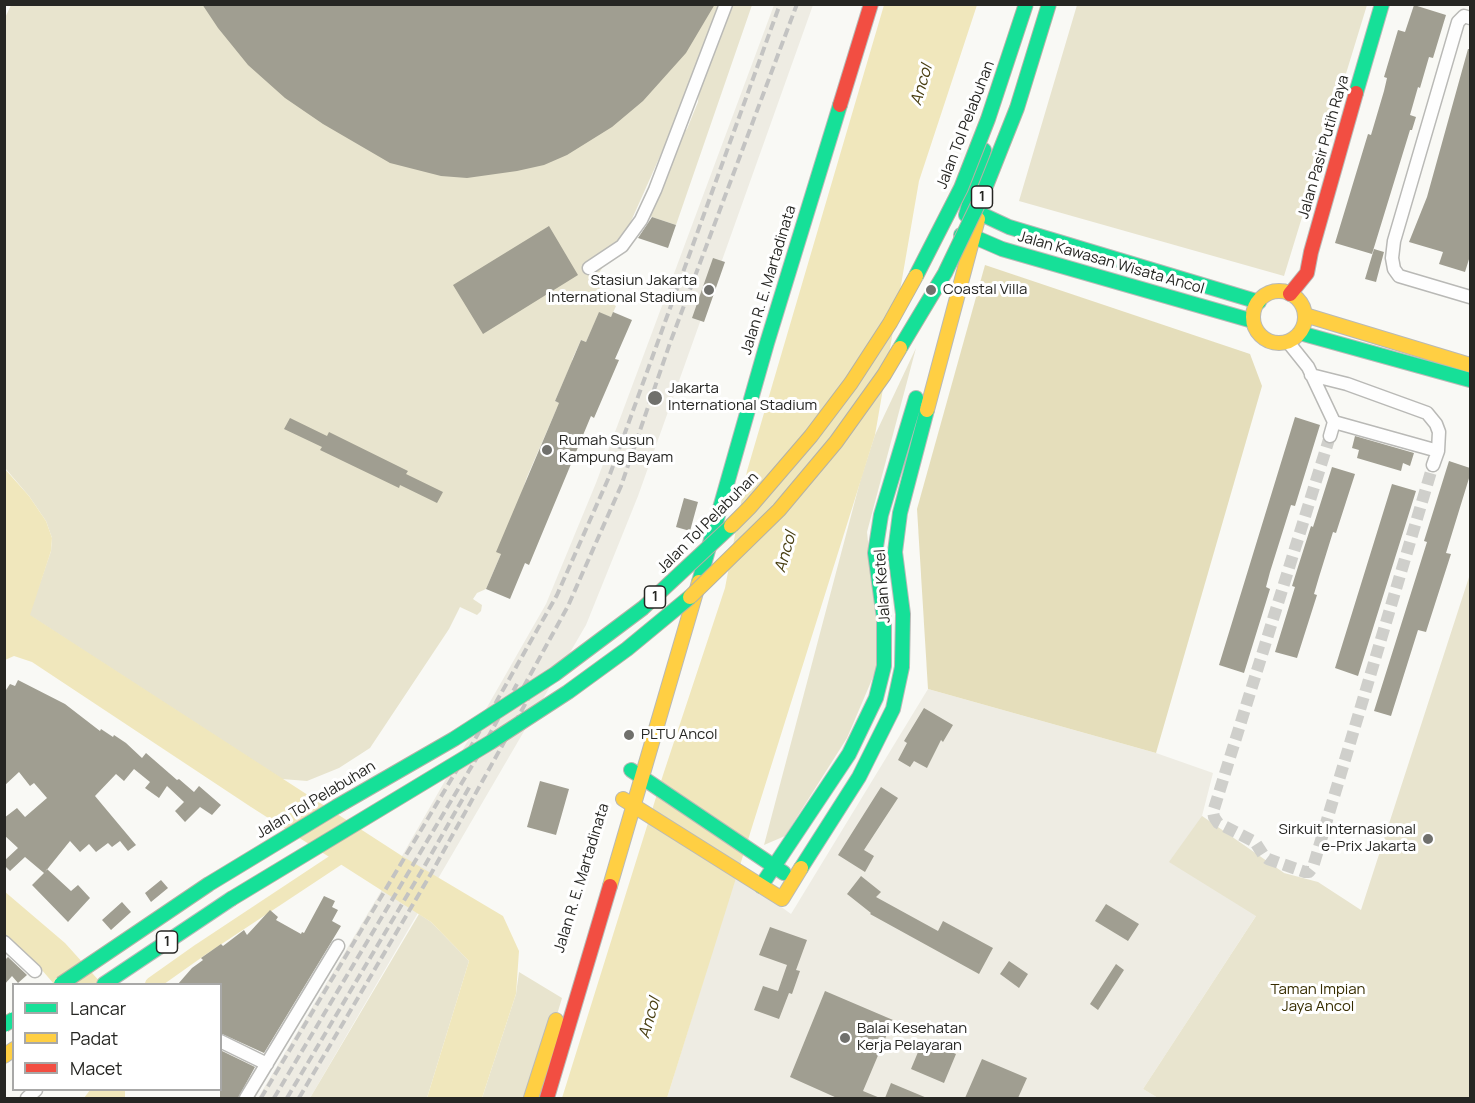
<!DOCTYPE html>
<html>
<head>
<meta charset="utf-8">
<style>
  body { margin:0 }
  #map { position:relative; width:1475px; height:1103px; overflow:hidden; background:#f9f9f5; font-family:Manrope,sans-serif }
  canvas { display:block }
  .frame { position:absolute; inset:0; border:6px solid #262623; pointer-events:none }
  .legend { position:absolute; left:12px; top:983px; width:210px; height:108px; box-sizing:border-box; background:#fff; border:2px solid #a8a8a7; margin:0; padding:8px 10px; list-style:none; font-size:18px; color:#262623 }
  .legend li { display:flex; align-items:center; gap:12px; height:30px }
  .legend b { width:30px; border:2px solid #a8a8a7 }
</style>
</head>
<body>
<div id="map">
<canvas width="1475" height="1103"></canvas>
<div class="frame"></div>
<ul class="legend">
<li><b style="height:8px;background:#16e098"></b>Lancar</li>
<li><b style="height:8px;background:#ffcf43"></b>Padat</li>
<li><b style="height:8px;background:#f24e42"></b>Macet</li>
</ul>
</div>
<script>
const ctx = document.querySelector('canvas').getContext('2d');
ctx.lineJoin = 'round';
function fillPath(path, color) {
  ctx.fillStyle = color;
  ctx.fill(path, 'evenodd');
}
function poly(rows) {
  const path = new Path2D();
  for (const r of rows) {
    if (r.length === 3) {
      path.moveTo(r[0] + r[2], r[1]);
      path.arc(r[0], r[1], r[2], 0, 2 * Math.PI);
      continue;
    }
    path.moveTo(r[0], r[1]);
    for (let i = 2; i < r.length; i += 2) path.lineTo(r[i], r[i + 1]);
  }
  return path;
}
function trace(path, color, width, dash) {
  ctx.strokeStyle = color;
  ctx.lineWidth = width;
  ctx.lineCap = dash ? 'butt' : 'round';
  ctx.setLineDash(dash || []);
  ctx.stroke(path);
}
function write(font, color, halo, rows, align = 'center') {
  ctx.font = font + ' Manrope,sans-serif';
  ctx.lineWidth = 6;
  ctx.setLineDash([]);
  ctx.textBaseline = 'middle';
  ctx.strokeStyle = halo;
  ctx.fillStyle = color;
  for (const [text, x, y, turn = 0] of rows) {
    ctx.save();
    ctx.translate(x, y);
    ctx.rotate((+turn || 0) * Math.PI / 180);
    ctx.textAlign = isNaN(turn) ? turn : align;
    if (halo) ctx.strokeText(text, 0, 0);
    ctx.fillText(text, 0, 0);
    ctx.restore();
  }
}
const built = poly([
  [774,5,813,5,638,496,586,625,310,1098,258,1098,402,856,546,604,596,483],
  [928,689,1156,753,1213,773,1202,816,1284,873,1143,1089,1158,1098,667,1098,736,874,791,914]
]);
const green = poly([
  [11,5,719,5,673,127,628,228,599,273,599,287,604,299,616,306,611,317,599,313,586,342,581,340,572,360,585,366,569,369,555,401,570,408,557,408,527,477,501,554,486,589,477,593,473,599,482,605,481,611,477,615,460,607,449,629,370,748,339,768,307,781,282,779,29,615,51,551,52,538,46,521,29,496,5,468,4,20],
  [730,5,752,5,676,225,646,215,682,132,687,129,698,102,699,87],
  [1077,5,1367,5,1284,276,1019,201],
  [916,348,867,532,876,619,876,670,847,738,785,836,764,845,861,478,875,435],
  [1470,574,1470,1098,1158,1098,1143,1089,1256,916,1169,862,1202,816,1284,873,1318,882,1361,910],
  [419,914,431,922,469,961,427,1098,310,1098],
  [519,972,562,998,532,1098,482,1098,516,994]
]);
const forest = poly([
  [985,265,1250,354,1262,386,1156,753,928,689,917,509]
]);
const water = poly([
  [884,5,977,5,919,181,875,435,667,1098,562,1098,663,775,725,588,747,471],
  [4,468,29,496,46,521,52,538,51,551,30,615,402,856,503,916,519,951,516,994,482,1098,427,1098,469,961,431,922,251,807,32,662,14,656,5,660],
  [4,891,65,943,102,984,54,984,41,969,5,937],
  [90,1090,125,1090,125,1098,84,1098]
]);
const canal = poly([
  [152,984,200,950,345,854]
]);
const building = poly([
  [202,4,715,4,686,53,643,101,612,127,567,155,544,165,517,171,467,178,441,176,390,163,323,124,285,98,248,65,218,28],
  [1414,5,1446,15,1433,58,1429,57,1420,88,1418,87,1410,115,1416,117,1412,130,1410,130,1372,254,1335,243,1368,134,1371,135,1384,91,1387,78,1384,77,1398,30,1405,32],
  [1468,49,1470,49,1470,256,1465,272,1439,264,1443,252,1409,242,1427,197],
  [652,217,676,225,668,248,638,238],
  [549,226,578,275,483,334,453,285],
  [1374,249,1384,252,1376,282,1365,279],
  [713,258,725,262,704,322,692,318],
  [599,312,611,317,613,312,632,320,615,359,619,360,594,418,591,416,529,565,525,563,510,599,486,589,501,554,496,552,559,403,555,401,581,340,586,342],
  [1295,417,1320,425,1295,506,1291,505,1270,572,1266,587,1270,589,1244,673,1219,665],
  [290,418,327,436,329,432,408,471,406,474,443,492,437,503,400,485,399,488,320,450,322,447,284,429],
  [1355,436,1414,453,1410,466,1403,463,1401,471,1357,458,1359,450,1352,448],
  [1449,461,1470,468,1470,475,1446,553,1451,554,1426,632,1418,630,1391,716,1374,711,1427,542,1424,541],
  [1332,467,1355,474,1336,533,1333,532,1319,577,1314,594,1317,595,1297,658,1275,652,1295,587,1292,586,1297,570,1311,526,1313,527],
  [1392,484,1416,491,1358,676,1335,668],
  [684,498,698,502,690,531,676,527],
  [18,680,65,704,100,731,101,729,113,737,114,735,126,743,142,758,146,753,177,780,179,779,194,792,199,786,221,805,212,815,200,807,185,822,175,811,184,802,167,786,159,798,145,788,150,782,134,769,124,781,116,774,95,796,136,845,128,851,120,841,112,847,108,843,96,852,89,844,80,852,70,841,45,872,47,869,71,891,78,885,90,898,68,922,32,885,44,873,25,857,10,871,4,865,4,861,18,848,4,835,4,818,17,808,25,817,47,798,34,783,30,786,19,772,4,786,4,693,10,684,15,686],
  [924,708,953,725,943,742,941,740,927,768,914,761,910,767,898,760,907,743,904,741],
  [540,781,569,789,556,835,527,827],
  [881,787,898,798,864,850,874,856,865,872,838,855],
  [861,876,881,892,876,897,938,931,943,921,993,948,979,974,870,914,871,913,847,894],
  [161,880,168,888,151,902,145,893],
  [324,896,335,901,332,907,338,910,332,921,341,926,264,1053,220,1033,220,984,178,984,192,968,203,960,201,958,221,944,223,946,244,930,247,935,270,910,278,917,276,920,301,934,302,932,304,933],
  [122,902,131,912,111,930,102,920],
  [1106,904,1139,924,1128,941,1095,921],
  [770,927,807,940,796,970,800,971,792,994,789,993,779,1019,754,1010,763,986,778,991,787,965,759,955],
  [8,957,27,975,18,983,12,976,4,985,4,961],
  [1009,961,1028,974,1019,988,1000,974],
  [1116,964,1124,970,1098,1010,1090,1004],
  [825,991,893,1020,863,1091,880,1098,837,1098,790,1077],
  [923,1040,956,1054,944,1083,911,1069],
  [220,1050,255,1067,238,1098,220,1098],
  [982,1059,1027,1078,1018,1098,965,1098],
  [891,1083,927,1098,885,1098]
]);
const streetTunnel = poly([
  [1330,436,1213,812,1214,817,1218,823,1255,842,1264,856,1268,859,1305,872,1309,872,1313,867,1433,465]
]);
const street = poly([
  [1470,18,1464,16,1458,22,1394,241,1392,258,1394,269,1399,276,1470,297],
  [589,268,622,246,641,220,655,190,726,4],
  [1288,342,1308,367,1334,422,1330,436],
  [1311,375,1347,384,1427,413,1436,424,1439,432,1438,451,1433,465],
  [1334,422,1438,451],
  [4,942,35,971],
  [220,1041,267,1064],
  [27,1098,36,1090],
  [246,1098,338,946]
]);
const fast = poly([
  [1356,93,1382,4],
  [968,212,979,213,1009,227,1259,302],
  [966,215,984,150],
  [961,235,972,236,1002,249,1253,321],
  [1300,333,1470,380],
  [699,582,767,343,840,105],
  [631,770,784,873],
  [801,868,859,777,893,709,902,667,903,614,895,552,900,513,927,410],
  [761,886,849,754,876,698,884,666,884,619,875,553,881,515,916,398],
  [104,984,231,899]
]);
const slow = poly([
  [1279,317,26],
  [1305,315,1470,365],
  [927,410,978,219],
  [623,799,782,899,801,868],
  [610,886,699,582],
  [4,1056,14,1049],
  [531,1098,556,1020]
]);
const jam = poly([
  [840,105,871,4],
  [1290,294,1307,273,1311,252,1356,93],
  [547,1098,610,886]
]);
const rail = poly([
  [517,699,568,606,621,486,670,343,797,4],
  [261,1098,470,748,557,595,609,477,780,4],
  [274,1098,479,754,517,684],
  [287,1098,424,867,470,786],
  [299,1098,432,872,533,690]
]);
const fastBridge = poly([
  [916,276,961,188,988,119,1026,4],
  [900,348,945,273,982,196,1017,108,1049,4],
  [231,899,491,742,568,692,627,649,690,597],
  [61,984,209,884,336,807,454,739,555,674,643,608,731,526],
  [4,1025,14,1019]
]);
const slowBridge = poly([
  [731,526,750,507,811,436,851,383,890,323,916,276],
  [690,597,779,510,836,442,884,375,900,348]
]);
const markers = [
  [709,290,6,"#70706c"],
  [931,290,6,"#70706c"],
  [655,398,8,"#70706c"],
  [547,450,6,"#70706c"],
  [629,735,6,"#70706c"],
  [1428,839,6,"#70706c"],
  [845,1038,6,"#70706c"]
];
const shields = [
  [982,197,21],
  [655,597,21],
  [167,942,21]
];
const shieldNames = [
  ["1",982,197],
  ["1",655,597],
  ["1",167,942]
];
const streetNames = [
  ["Jalan Tol Pelabuhan",966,125,-69],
  ["Jalan Pasir Putih Raya",1324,147,-74],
  ["Jalan Kawasan Wisata Ancol",1111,263,16],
  ["Jalan R. E. Martadinata",769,280,-73],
  ["Jalan Tol Pelabuhan",708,523,-45],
  ["Jalan Ketel",883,586,-94],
  ["Jalan Tol Pelabuhan",316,800,-31],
  ["Jalan R. E. Martadinata",582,878,-73]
];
const poiNames = [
  ["Stasiun Jakarta",697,281,"right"],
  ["International Stadium",697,298,"right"],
  ["Coastal Villa",943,290],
  ["Jakarta",668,389],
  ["International Stadium",668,406],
  ["Rumah Susun",559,441],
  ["Kampung Bayam",559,458],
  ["PLTU Ancol",641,735],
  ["Sirkuit Internasional",1416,830,"right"],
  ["e-Prix Jakarta",1416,847,"right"],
  ["Balai Kesehatan",857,1029],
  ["Kerja Pelayaran",857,1046]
];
const parkNames = [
  ["Taman Impian",1318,990],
  ["Jaya Ancol",1318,1007]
];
const waterNames = [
  ["Ancol",922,85,-74],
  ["Ancol",786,552,-74],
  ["Ancol",650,1018,-74]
];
fillPath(built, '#eeece3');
fillPath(green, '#e8e4ce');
fillPath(forest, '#e5debb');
fillPath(water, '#f0e7bc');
trace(canal, '#f0e7bc', 14);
fillPath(building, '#a09e91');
trace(streetTunnel, '#cfcfcb', 12, [12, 6]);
trace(street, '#b9b9b6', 15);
trace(fast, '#b9b9b6', 16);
trace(slow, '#b9b9b6', 16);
trace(jam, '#b9b9b6', 16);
trace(street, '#fefefe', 12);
trace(fast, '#16e098', 14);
trace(slow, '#ffcf43', 14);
trace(jam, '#f24e42', 14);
trace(rail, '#c3c3c2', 4, [9, 4.5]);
trace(fastBridge, '#b4b2a6', 16, []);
trace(slowBridge, '#b4b2a6', 16, []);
trace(fastBridge, '#16e098', 14);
trace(slowBridge, '#ffcf43', 14);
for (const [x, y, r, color] of markers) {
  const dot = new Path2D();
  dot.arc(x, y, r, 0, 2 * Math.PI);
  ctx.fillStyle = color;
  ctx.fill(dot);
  trace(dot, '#fff', 2);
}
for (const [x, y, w] of shields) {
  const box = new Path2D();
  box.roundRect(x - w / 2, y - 11, w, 22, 4.5);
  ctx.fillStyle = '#fff';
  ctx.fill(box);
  trace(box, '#262623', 1.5);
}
write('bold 14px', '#262623', null, shieldNames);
write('15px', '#262623', '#fff', streetNames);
write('15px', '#262623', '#fff', poiNames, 'left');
write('15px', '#372d00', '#fff', parkNames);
write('italic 16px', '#493f11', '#fff', waterNames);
</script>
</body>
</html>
